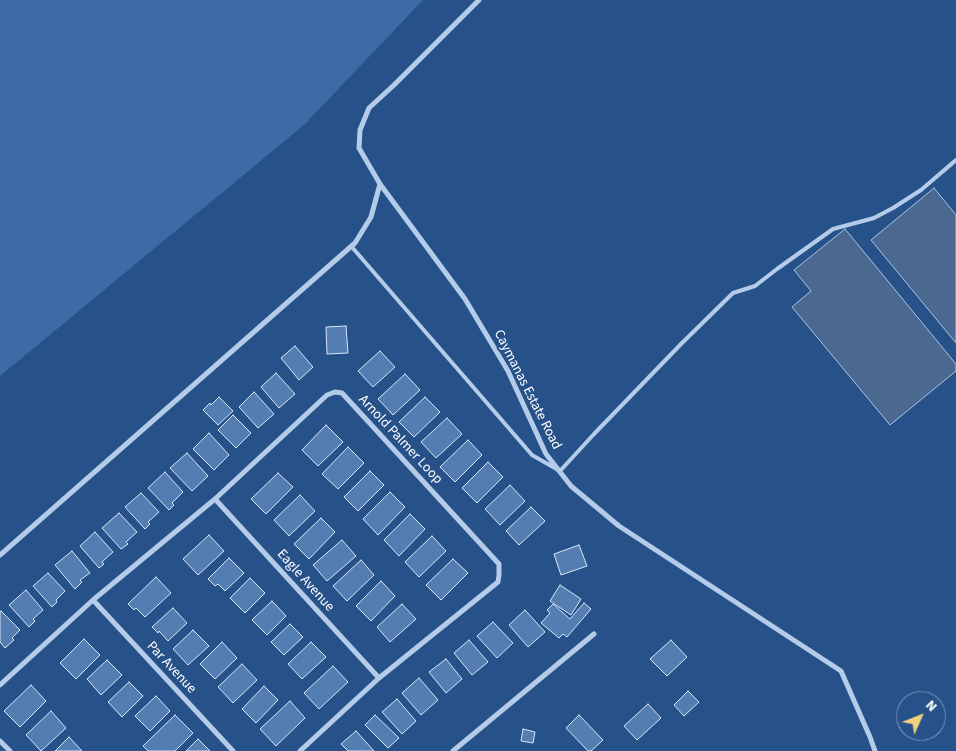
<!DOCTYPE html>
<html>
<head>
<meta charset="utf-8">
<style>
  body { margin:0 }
  #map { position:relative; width:956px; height:751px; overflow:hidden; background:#275189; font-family:"Source Sans 3",sans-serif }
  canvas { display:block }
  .north { position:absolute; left:896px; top:691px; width:50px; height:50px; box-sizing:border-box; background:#275189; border:1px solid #7d97b8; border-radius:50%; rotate:46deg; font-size:14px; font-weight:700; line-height:20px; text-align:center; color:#fff }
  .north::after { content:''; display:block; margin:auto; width:18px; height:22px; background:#f1d07a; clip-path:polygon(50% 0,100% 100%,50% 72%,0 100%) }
</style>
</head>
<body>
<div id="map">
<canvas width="956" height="751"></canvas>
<div class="north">N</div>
</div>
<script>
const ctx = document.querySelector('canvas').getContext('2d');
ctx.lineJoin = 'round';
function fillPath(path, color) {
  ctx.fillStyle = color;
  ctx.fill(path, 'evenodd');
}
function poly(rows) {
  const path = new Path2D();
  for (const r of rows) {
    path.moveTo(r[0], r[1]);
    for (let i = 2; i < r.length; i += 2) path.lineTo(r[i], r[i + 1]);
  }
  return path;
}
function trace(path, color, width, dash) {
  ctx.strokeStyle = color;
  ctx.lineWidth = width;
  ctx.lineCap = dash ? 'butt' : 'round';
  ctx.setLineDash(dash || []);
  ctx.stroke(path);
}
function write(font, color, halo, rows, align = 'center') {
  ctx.font = font + ' "Source Sans 3",sans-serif';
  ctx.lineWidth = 4;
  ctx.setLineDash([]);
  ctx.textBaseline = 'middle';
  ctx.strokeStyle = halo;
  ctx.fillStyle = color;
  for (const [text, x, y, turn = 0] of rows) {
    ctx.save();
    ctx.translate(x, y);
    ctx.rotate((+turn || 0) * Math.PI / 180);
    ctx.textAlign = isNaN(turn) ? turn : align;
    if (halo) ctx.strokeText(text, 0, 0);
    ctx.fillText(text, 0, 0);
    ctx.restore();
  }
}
const green = poly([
  [0,0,423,0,304,125,0,376]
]);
const water = poly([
  [934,188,956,215,956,343,871,240,934,188],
  [845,229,956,364,956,371,890,425,792,307,811,291,794,270,845,229]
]);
const building = poly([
  [346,326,348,353,327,354,326,327,346,326],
  [295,346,313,367,299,380,281,358,295,346],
  [380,351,395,367,373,387,358,371,380,351],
  [276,373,295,394,279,408,261,387,276,373],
  [405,374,420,390,393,415,378,399,405,374],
  [254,392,274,414,258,428,239,407,254,392],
  [219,397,233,411,218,425,203,410,210,403,211,405,219,397],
  [425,397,440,412,414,437,399,422,425,397],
  [233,415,251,433,236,448,218,430,233,415],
  [447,418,462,434,436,458,421,442,447,418],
  [326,425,343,442,318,466,302,450,326,425],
  [209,433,229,455,214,470,193,449,209,433],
  [468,440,482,455,455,482,440,467,468,440],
  [348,447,364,463,338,489,322,474,348,447],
  [187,453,208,476,192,491,170,468,187,453],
  [488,462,503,477,477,503,462,488,488,462],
  [370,471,384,485,358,511,344,497,370,471],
  [165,472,183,492,172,503,174,505,169,510,148,488,165,472],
  [278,473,293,487,266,514,251,499,278,473],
  [510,485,525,501,500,525,485,509,510,485],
  [390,492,405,507,378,535,363,519,390,492],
  [141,493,159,512,148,522,150,524,145,529,125,507,141,493],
  [300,495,315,511,289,536,274,520,300,495],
  [531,507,545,521,519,545,506,531,531,507],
  [119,513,137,532,126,542,128,544,121,549,102,528,119,513],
  [410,514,425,529,399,556,384,540,410,514],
  [321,518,335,532,309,559,294,544,321,518],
  [95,532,113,552,102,562,104,564,99,568,80,546,95,532],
  [209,535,224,551,198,575,183,559,209,535],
  [432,536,446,551,419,577,405,562,432,536],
  [342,540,356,556,327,581,313,565,342,540],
  [579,545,587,566,561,575,554,554,579,545],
  [72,551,90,573,80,580,82,582,75,589,55,565,72,551],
  [229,558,244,573,225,591,218,584,215,586,208,579,229,558],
  [453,559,468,573,441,600,426,585,453,559],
  [361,560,374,575,347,601,333,586,361,560],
  [48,573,65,591,56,600,57,602,52,607,33,586,48,573],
  [156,577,171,593,145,617,136,608,134,610,128,604,156,577],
  [250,578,265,593,245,613,230,598,250,578],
  [381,581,395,596,371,621,356,606,381,581],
  [560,585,581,599,571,615,550,601,560,585],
  [26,590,43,610,33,619,35,621,29,627,9,605,26,590],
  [272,601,286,616,267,635,252,620,272,601],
  [584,603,591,609,567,637,563,634,559,638,541,623,550,613,547,610,553,604,570,619,584,603],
  [402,604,416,619,390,642,377,627,402,604],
  [173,608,187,623,168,641,159,631,158,633,152,627,173,608],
  [525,610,545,632,528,647,509,625,525,610],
  [1,611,20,630,12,638,14,640,5,648,0,642,0,612,1,611],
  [493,622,513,643,497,658,477,636,493,622],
  [290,624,303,637,284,655,271,642,290,624],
  [193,630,209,646,188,665,173,649,193,630],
  [84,639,100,655,76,679,60,663,84,639],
  [469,640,488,662,472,675,454,653,469,640],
  [671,640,687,657,667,676,650,659,671,640],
  [222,642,237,658,215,679,200,664,222,642],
  [311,642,326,657,302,679,288,664,311,642],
  [446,659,462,679,446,693,429,672,446,659],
  [107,660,122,675,101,695,87,679,107,660],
  [242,664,257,680,233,703,218,687,242,664],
  [333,666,348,682,319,709,304,693,333,666],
  [419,678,438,700,421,715,402,693,419,678],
  [129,682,143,696,122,717,108,702,129,682],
  [31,685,46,701,20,727,4,711,31,685],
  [264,686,278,700,256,723,242,709,264,686],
  [688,691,699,702,684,716,674,705,688,691],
  [156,696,170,711,150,731,135,716,156,696],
  [397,699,416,721,402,734,382,712,397,699],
  [290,701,305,718,276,746,260,729,290,701],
  [648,704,661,718,637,740,624,726,648,704],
  [51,711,66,728,41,751,26,735,51,711],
  [175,715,193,733,175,751,148,751,143,746,175,715],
  [375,715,399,738,388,748,365,725,375,715],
  [579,715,603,740,591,751,588,751,566,728,579,715],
  [523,729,535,732,533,743,521,741,523,729],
  [356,731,374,751,348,751,341,744,356,731],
  [69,737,82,751,55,751,69,737],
  [198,739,210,751,186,751,198,739]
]);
const service = poly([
  [351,246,532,455,560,471,594,434,681,344,733,293,755,286,777,269,833,229,874,218,893,208,921,190,956,160]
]);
const minor = poly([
  [479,0,394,85,369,108,360,130,359,148,380,184,465,299,508,371,546,454,571,486,619,526,841,671,870,737,875,751],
  [215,499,379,678],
  [0,555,355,243,371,217,380,184],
  [93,600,233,751],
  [0,685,93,600,215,499,327,395,335,392,342,393,499,564,499,575,498,582,379,678,300,751],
  [0,741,10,751],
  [453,751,594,634]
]);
const streetNames = [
  ["Caymanas Estate Road",527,390,63],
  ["Arnold Palmer Loop",400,440,47],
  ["Eagle Avenue",305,581,48],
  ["Par Avenue",171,668,47]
];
fillPath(green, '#3c6ba6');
fillPath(water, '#4a6890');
trace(water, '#a9c6e9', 1);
fillPath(building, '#547db2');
trace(building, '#d8e6f7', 1);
trace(service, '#b4cce9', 4);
trace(minor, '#b4cce9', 5);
write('14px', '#fff', '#275189', streetNames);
</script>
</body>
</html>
